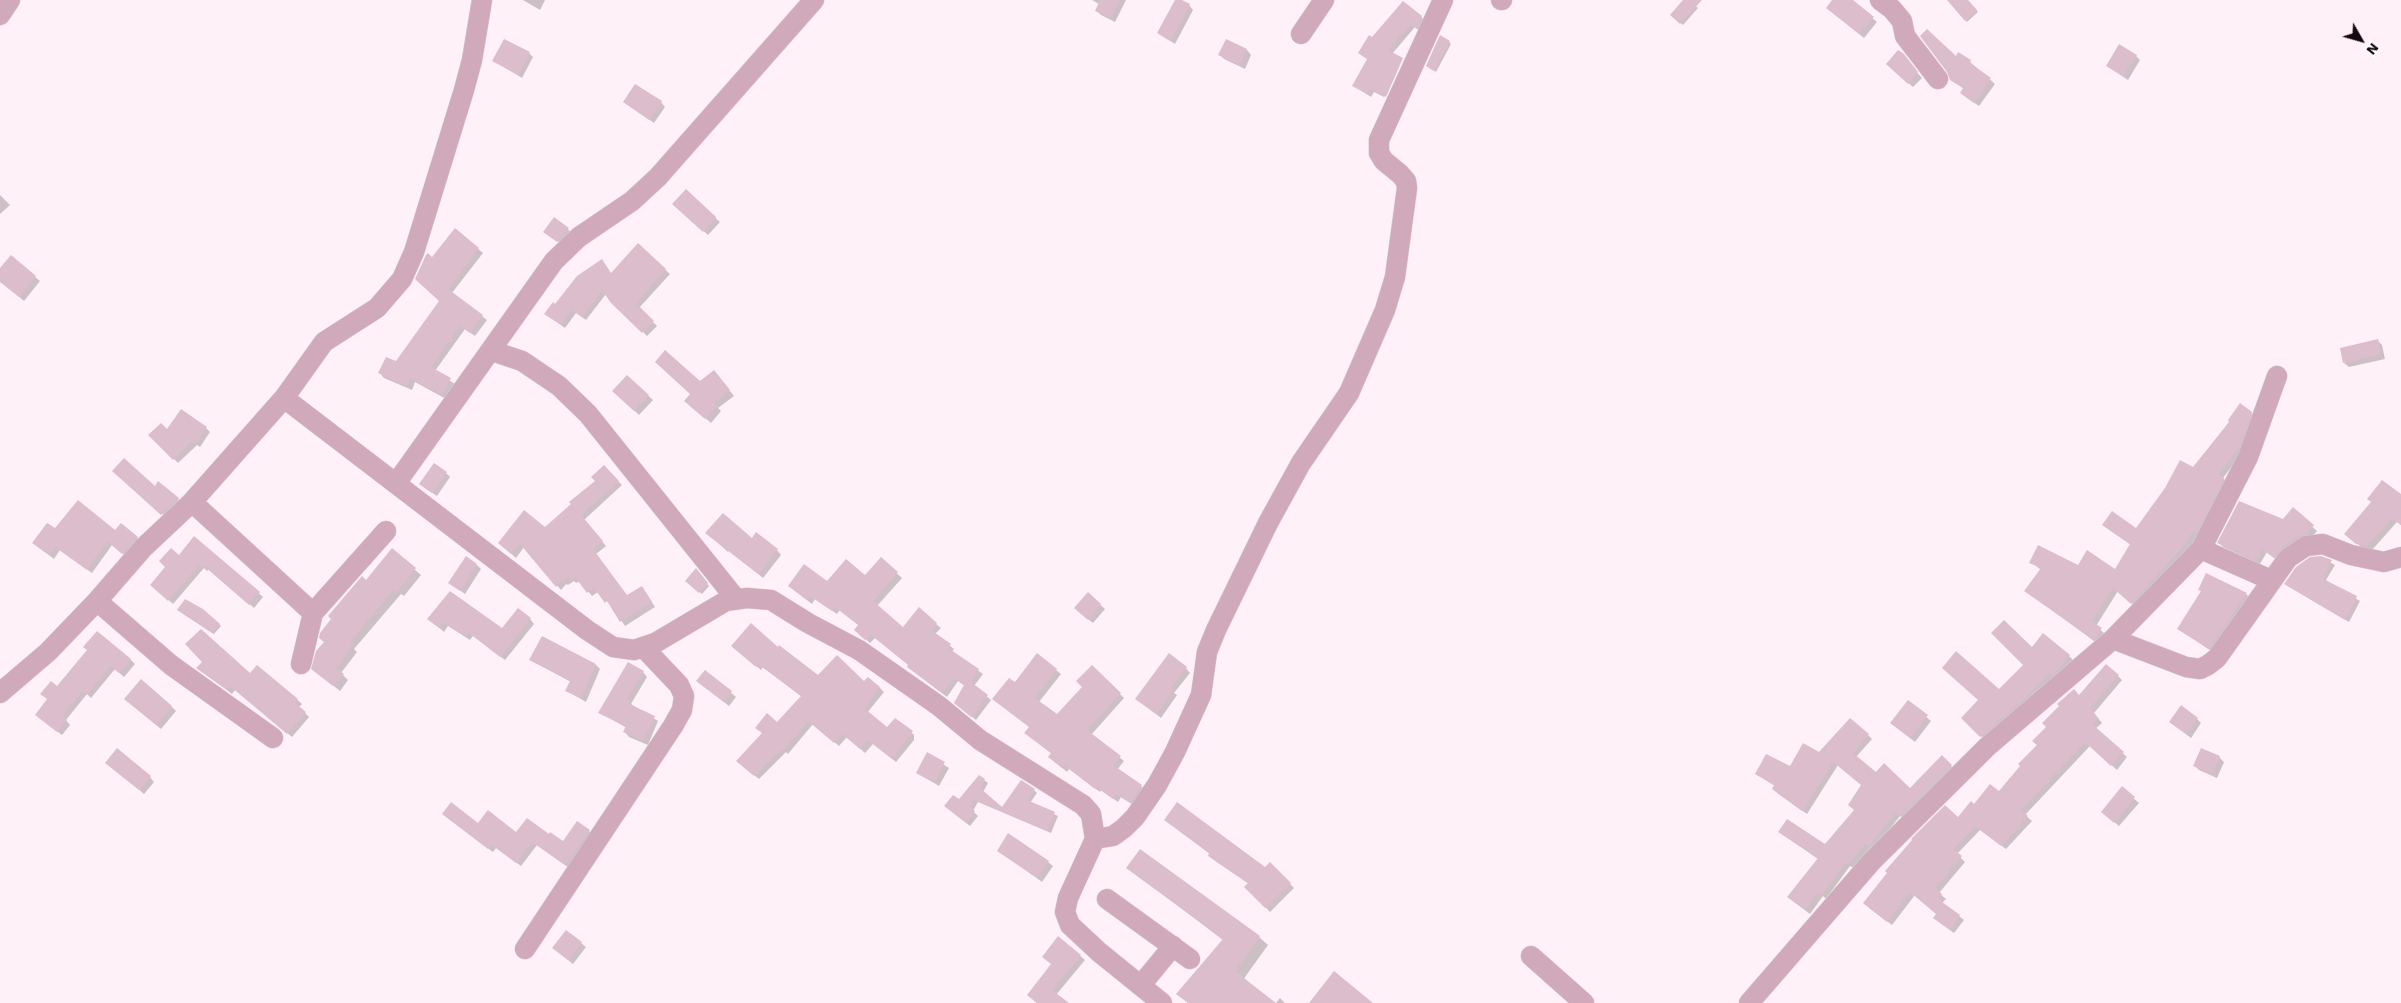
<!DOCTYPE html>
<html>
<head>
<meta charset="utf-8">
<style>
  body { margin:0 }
  #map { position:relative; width:2401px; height:1003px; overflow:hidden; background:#fff1f7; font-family:"Work Sans",sans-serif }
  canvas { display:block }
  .north { position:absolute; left:2336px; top:15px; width:50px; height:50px; -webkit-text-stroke:4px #fff; paint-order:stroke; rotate:128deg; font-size:14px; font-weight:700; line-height:20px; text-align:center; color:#12080d }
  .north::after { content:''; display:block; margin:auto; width:18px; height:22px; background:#12080d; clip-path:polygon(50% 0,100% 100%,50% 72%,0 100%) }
</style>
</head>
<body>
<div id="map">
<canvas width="2401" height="1003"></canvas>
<div class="north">N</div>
</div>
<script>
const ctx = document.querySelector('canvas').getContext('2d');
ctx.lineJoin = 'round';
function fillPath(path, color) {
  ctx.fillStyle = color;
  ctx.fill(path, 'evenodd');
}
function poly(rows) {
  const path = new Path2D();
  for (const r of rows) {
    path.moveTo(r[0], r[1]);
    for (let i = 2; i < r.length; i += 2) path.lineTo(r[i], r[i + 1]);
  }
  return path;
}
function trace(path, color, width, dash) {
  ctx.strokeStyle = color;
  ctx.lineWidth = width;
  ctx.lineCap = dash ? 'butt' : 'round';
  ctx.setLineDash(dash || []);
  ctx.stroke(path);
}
const shadow = poly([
  [523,0,545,0,540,10],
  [1092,0,1126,0,1115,22,1101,15,1096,10,1099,4],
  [1176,0,1189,5,1193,10,1175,44,1158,33],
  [1685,0,1689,0,1698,8,1683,25,1672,15],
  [1834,0,1851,0,1877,22,1864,38,1832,12],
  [1959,0,1967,0,1978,12,1967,22,1953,5],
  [1403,3,1426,21,1421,32,1415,27,1392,54,1402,59,1384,97,1374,92,1371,97,1354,86,1368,60,1373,39],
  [1226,41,1247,50,1251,55,1245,69,1224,59,1220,55],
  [1449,42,1451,44,1436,72,1429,68],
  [529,53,533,57,522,78,494,61],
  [1962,55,1995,84,1979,106,1966,97,1964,89,1951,79,1955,57],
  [1902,56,1922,78,1913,87,1892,68],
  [2136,56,2140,60,2128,80,2107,66],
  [1404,61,1406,63,1390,100,1387,98],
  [625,102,661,102,665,107,654,123],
  [686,191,720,222,708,235,678,208],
  [0,195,10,205,0,214],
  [554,219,570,231,560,243,547,233],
  [455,230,483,253,452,293,487,320,475,336,465,329,435,371,455,384,446,399,415,382,412,390,384,378,380,373,396,363,441,301,432,258],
  [638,245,670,274,639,308,657,326,647,336,606,294,586,320,576,313,565,328,550,317,556,306,611,274],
  [11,257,40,281,24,301,0,281,0,270],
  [2378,341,2382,345,2385,359,2349,367,2344,363],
  [627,376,653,400,639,415,614,391],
  [718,376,734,396,718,408,721,411,711,423,690,405,699,383],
  [2251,413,2255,417,2243,452,2223,478,2228,483,2189,549,2136,607,2118,591,2096,626,2105,634,2098,644,2026,591,2041,570,2031,562,2116,570,2131,545,2108,529,2136,530,2193,469],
  [206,428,210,432,200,447,197,445,178,463,150,435,168,431],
  [604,467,622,485,584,520,606,546,596,554,627,596,642,587,655,607,625,626,611,605,598,592,592,596,580,581,576,583,574,581,568,585,566,584,561,590,524,547,516,558,504,547,545,529,596,481],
  [446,473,450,477,437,496,425,488],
  [118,475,155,487,158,483,183,503,167,518],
  [2401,496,2401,525,2397,522,2372,550,2362,548,2351,538],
  [2293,509,2317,531,2311,538,2278,561,2267,552,2260,564,2223,547,2219,543,2283,520],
  [55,530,115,532,137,538,141,542,127,557,112,545,92,573,60,550,54,559,38,547],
  [707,533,752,540,777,550,781,555,763,578,729,550,728,552],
  [194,538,263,597,254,608,209,569,207,571,204,568,173,604,155,588],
  [392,550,421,575,404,596,401,594,354,649,357,652,341,673,348,680,340,691,319,674,367,582],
  [2321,557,2335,565,2326,580,2360,601,2349,622,2286,584],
  [881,559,902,578,877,606,903,628,936,624,941,628,935,634,954,649,952,652,983,674,974,686,991,700,976,720,960,707,965,686,958,681,947,697,913,671,908,667,910,665,875,638,870,643,860,634,859,625,840,610,837,614,815,599,812,604,794,590,865,577],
  [477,565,481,569,465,594,450,583],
  [696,570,709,586,702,594,687,581],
  [1088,594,1105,609,1093,623,1080,613],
  [2246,594,2250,598,2214,653,2179,629],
  [203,610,221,626,214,634,181,612],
  [429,619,502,629,530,619,534,624,505,660,473,636,470,640,448,626,444,632],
  [778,649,818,677,864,683,868,679,880,688,884,692,867,713,887,729,909,730,914,735,914,740,896,762,873,744,865,753,847,737,839,746,813,724,788,754,786,752,759,779,742,765,802,697,763,667,761,670,737,650],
  [2032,649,2069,656,2073,660,2057,679,1985,740,1962,718,1999,691,2024,665],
  [88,650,130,659,135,664,124,677,115,669,91,698,87,694,66,720,70,725,62,735,41,719,57,688],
  [531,660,596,665,600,669,586,702,567,691,571,682],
  [1092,667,1124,698,1091,735,1124,761,1117,770,1146,790,1135,806,1121,797,1118,802,1101,790,1100,792,1069,769,1067,772,1054,761,1052,754,1026,733,1030,727,1015,684,1056,670,1061,674,1039,702,1057,716,1083,687],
  [198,668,250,675,283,687,302,704,299,707,309,717,292,737,235,690,232,694],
  [1186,668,1190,673,1174,693,1177,695,1161,718,1137,699],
  [705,671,736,697,729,706,702,685],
  [643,672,647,677,631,704,658,721,648,745,629,737,625,732,627,728,600,713],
  [2118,676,2122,680,2094,713,2102,723,2095,729,2127,757,2117,770,2090,746,2025,815,2032,821,2006,849,1980,830,1957,854,1965,862,1939,893,1946,899,1942,903,1964,920,1954,933,1939,922,1934,918,1937,914,1915,895,1892,925,1869,908,1958,818,1974,805,1999,793,2079,697],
  [1908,701,1931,721,1915,742,1896,727],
  [130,703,172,707,176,711,161,729],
  [2197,719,2201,723,2191,738,2175,726],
  [1868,735,1872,739,1856,757,1876,773,1911,789,1942,757,1955,770,1905,820,1900,816,1874,849,1871,847,1853,868,1850,866,1826,899,1823,896,1810,914,1793,901,1818,859,1779,832,1825,846,1855,810,1863,785,1838,765,1807,814,1777,793,1775,786,1756,774,1790,768,1819,754],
  [928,754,949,768,939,786,917,772],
  [2219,757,2224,762,2217,778,2199,770,2195,766],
  [112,767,150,777,154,782,144,794],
  [984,780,988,783,983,792,1003,808,1034,790,1037,793,1030,803,1058,816,1051,833,978,802,973,811,978,816,970,826,949,809],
  [2122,788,2139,803,2119,826,2107,816],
  [443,814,517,834,549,836,564,843,589,831,593,835,569,868,537,845,521,866,496,848,493,852],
  [1165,820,1265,868,1270,864,1294,888,1270,912,1246,887,1249,884,1214,860,1209,855,1210,854],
  [998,850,1048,862,1053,866,1042,882],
  [1128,868,1259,937,1268,945,1245,977,1244,980,1274,1003,1188,1003,1178,994,1223,940],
  [1059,938,1085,960,1056,995,1067,1003,1037,1003,1028,995,1052,964],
  [581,943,586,947,573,964,558,952],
  [1280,998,1285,1003,1276,1003]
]);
const building = poly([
  [1100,0,1120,0,1111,18,1095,11],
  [1175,0,1182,0,1190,4,1170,41,1157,33],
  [1683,0,1702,0,1680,24,1670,15],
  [1832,0,1853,0,1874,17,1859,34,1826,8],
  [1947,0,1968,0,1977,10,1965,21],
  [1403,1,1422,16,1417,29,1410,24,1388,50,1403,58,1386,97,1370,89,1367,94,1352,86,1367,59,1358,53,1369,35,1372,37],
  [1927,29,1956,56,1958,52,1971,60,1970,63,1991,78,1974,103,1960,93,1963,88,1950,80,1947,72,1920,36],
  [1440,35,1450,41,1434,71,1426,66],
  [504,39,530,52,518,75,492,61],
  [1226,39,1247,49,1240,65,1218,55],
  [2119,44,2137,55,2123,76,2106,66],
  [1898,50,1904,54,1918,72,1908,84,1886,64],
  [635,84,662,101,649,120,623,102],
  [686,189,716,217,703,232,672,204],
  [554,217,569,228,557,242,543,232],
  [455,228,479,248,448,289,483,315,470,333,460,326,431,367,451,378,442,395,410,378,407,386,378,373,386,357,396,361,439,301,415,279,426,255,428,253,432,257],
  [638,243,666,269,636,303,654,321,642,333,611,303,602,290,582,317,572,310,561,325,544,314,553,302,555,304,577,276,602,259,611,273],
  [11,255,36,276,19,297,0,282,0,268],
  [2378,339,2381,354,2343,363,2340,348],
  [665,350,700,381,714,370,730,390,714,403,717,406,705,419,684,401,690,394,655,362],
  [627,375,649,395,634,411,612,391],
  [2240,403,2252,412,2239,447,2218,474,2224,478,2196,533,2193,531,2185,544,2131,604,2113,588,2091,621,2102,628,2094,640,2024,591,2041,568,2029,563,2038,545,2078,565,2087,550,2115,569,2130,544,2102,525,2112,511,2136,528,2165,488,2180,460,2193,467,2229,422,2228,420],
  [181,409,207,427,195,444,192,441,173,460,148,435,161,423,167,429],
  [124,458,155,486,158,481,179,498,161,515,112,471],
  [434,463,447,472,432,493,419,484],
  [604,465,619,481,581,515,603,541,593,549,627,595,642,586,652,602,620,622,607,601,605,603,594,588,587,593,575,577,571,580,569,577,563,582,561,581,556,587,520,544,511,554,498,543,524,510,545,527,571,504,569,502,595,481,591,477],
  [2382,480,2401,494,2401,525,2392,518,2367,546,2356,544,2344,534,2371,502,2367,499],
  [78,500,115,530,121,523,138,537,122,554,107,541,87,570,55,547,49,555,32,543,47,523,55,528],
  [2239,501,2283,519,2293,507,2314,525,2307,534,2299,536,2281,548,2274,558,2262,549,2255,560,2217,543],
  [723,513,752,538,756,532,778,549,758,574,705,533],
  [194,536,260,592,249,605,204,566,202,568,199,565,168,601,150,585,165,567,159,561,171,548,179,555],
  [392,548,416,568,397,592,394,589,349,643,352,646,336,668,344,674,333,686,311,669,316,651,324,642,319,638,320,633,331,619,328,616,362,576,366,580],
  [466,556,477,564,460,591,448,583],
  [2321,556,2332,560,2323,575,2325,577,2323,579,2357,596,2345,620,2284,584,2296,567,2310,557],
  [881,557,898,572,873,601,903,627,919,607,937,623,931,630,951,644,948,648,979,669,971,682,988,695,971,717,954,703,964,685,954,678,942,693,907,667,908,665,870,634,865,640,854,630,858,625,835,607,832,611,810,596,807,600,788,586,804,564,827,581,846,559,865,575],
  [696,568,708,583,699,593,685,581],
  [2206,573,2247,593,2209,649,2177,629,2201,591,2198,590],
  [450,591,502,628,518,608,531,618,500,657,468,632,466,636,443,622,439,628,427,619],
  [1088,592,1101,604,1088,620,1074,608],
  [185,599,203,609,220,624,212,633,177,610],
  [2004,620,2032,647,2043,633,2070,655,2053,675,2050,673,2022,701,1980,737,1961,718,1978,700,1942,668,1956,651,1999,689,2023,665,1991,633],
  [751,623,778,647,779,645,818,675,837,655,864,681,868,677,880,687,864,708,887,727,895,718,913,731,892,759,868,740,860,749,842,734,834,743,808,721,783,751,781,749,754,776,736,761,762,733,755,728,767,713,777,722,801,696,758,664,756,667,731,646],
  [201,629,250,673,257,665,298,699,295,703,306,712,287,734,230,686,227,690,196,668,202,662,185,644],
  [97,631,131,659,119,673,110,666,87,695,82,691,62,716,67,720,57,732,35,715,47,699,40,694,51,681,57,686,87,650,83,647],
  [542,636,596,664,581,698,565,691,570,681,529,660],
  [1037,653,1057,669,1035,698,1057,714,1082,687,1076,681,1092,665,1121,693,1087,730,1121,756,1113,765,1142,785,1130,803,1116,794,1113,799,1096,787,1095,789,1064,765,1062,768,1048,757,1051,753,1024,733,1029,727,992,699,1009,678,1015,682],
  [1169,653,1187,667,1170,688,1173,690,1156,714,1135,699],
  [628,662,644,671,627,699,631,701,629,704,655,716,643,741,623,732,626,726,598,713],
  [2106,664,2119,675,2090,708,2098,718,2092,724,2124,752,2111,766,2085,742,2021,810,2028,816,2001,846,1975,826,1953,849,1962,856,1935,888,1942,894,1938,899,1960,915,1950,930,1933,918,1936,914,1910,892,1887,922,1863,903,1887,873,1885,871,1912,840,1911,839,1945,805,1958,817,1971,801,1974,804,1990,784,1999,791,2020,766,2018,764,2037,745,2032,741,2046,727,2042,723,2059,706,2057,704,2074,689,2079,695],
  [705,670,732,691,724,702,696,681],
  [141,679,172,706,156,725,124,699],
  [1908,700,1928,715,1910,738,1890,723],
  [2181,705,2198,718,2186,734,2169,722],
  [1850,718,1869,734,1853,753,1876,772,1884,763,1910,788,1942,755,1952,765,1900,816,1895,813,1869,846,1866,843,1848,865,1845,863,1821,895,1818,893,1805,910,1787,897,1818,858,1778,832,1787,819,1825,844,1854,810,1848,805,1861,785,1833,762,1802,811,1772,789,1774,785,1755,774,1766,754,1790,766,1803,743,1819,752],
  [117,748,151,776,139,790,105,763],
  [2201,748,2220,756,2212,774,2193,766],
  [927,752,945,762,934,783,916,773],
  [979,775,985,779,980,788,1002,807,1021,780,1035,789,1027,800,1055,812,1047,831,974,799,970,807,975,811,966,823,944,806,953,795,959,799],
  [2122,786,2135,797,2114,823,2101,812],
  [451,802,478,823,488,810,516,832,527,818,549,834,550,832,563,841,577,821,590,830,565,865,532,842,516,863,492,845,488,849,442,814],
  [1177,802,1265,867,1270,862,1291,883,1265,908,1244,887,1248,883,1208,856,1209,853,1164,820],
  [1008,833,1049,861,1037,878,997,851],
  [1140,849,1260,936,1237,968,1238,969,1236,972,1276,1003,1188,1003,1176,994,1223,939,1126,868],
  [566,930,582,942,568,960,552,948],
  [1058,936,1081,955,1052,990,1069,1003,1037,1003,1027,995,1051,964,1042,957],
  [1334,971,1373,1003,1309,1003]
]);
const minor = poly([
  [1501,0,1502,0],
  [1880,0,1892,9,1902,21,1905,36,1938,79],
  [0,15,10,0],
  [1301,34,1324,0],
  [492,351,522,361,559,386,588,414,736,599],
  [284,398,587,630,613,647,634,650,655,643,726,601,747,598,771,600,808,623,859,650,939,706,980,740,1083,805,1091,814,1095,839,1068,898,1065,912,1070,925,1099,952,1162,1003],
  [397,482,554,261,579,237,632,201,658,177,814,0],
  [192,502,313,613],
  [2201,549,2271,580],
  [97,601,171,665,273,738],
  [2113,639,2186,667,2200,669,2208,665,2217,658,2288,558,2306,546,2323,544,2351,555,2384,562,2401,557],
  [301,664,313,613,386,531],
  [0,693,48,652,97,601,143,548,192,502,284,398,324,342,377,308,402,279,414,252,464,90,472,60,482,0],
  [1095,839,1113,836,1124,828,1135,817,1157,785,1175,752,1201,695,1207,652,1216,630,1268,523,1301,463,1349,393,1385,310,1395,277,1407,188,1406,181,1400,174,1384,161,1379,153,1379,140,1443,0],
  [1107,899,1190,959],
  [525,949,673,726,682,710,684,696,679,685,643,647],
  [1531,956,1584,1003],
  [1141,985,1173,946],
  [1749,1003,1872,861,1988,746,2113,639,2201,549,2248,457,2277,376]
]);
fillPath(shadow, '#0003');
fillPath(building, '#dcbdcb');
trace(minor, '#d9ccd2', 21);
trace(minor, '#d0a9bb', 20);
</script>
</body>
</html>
